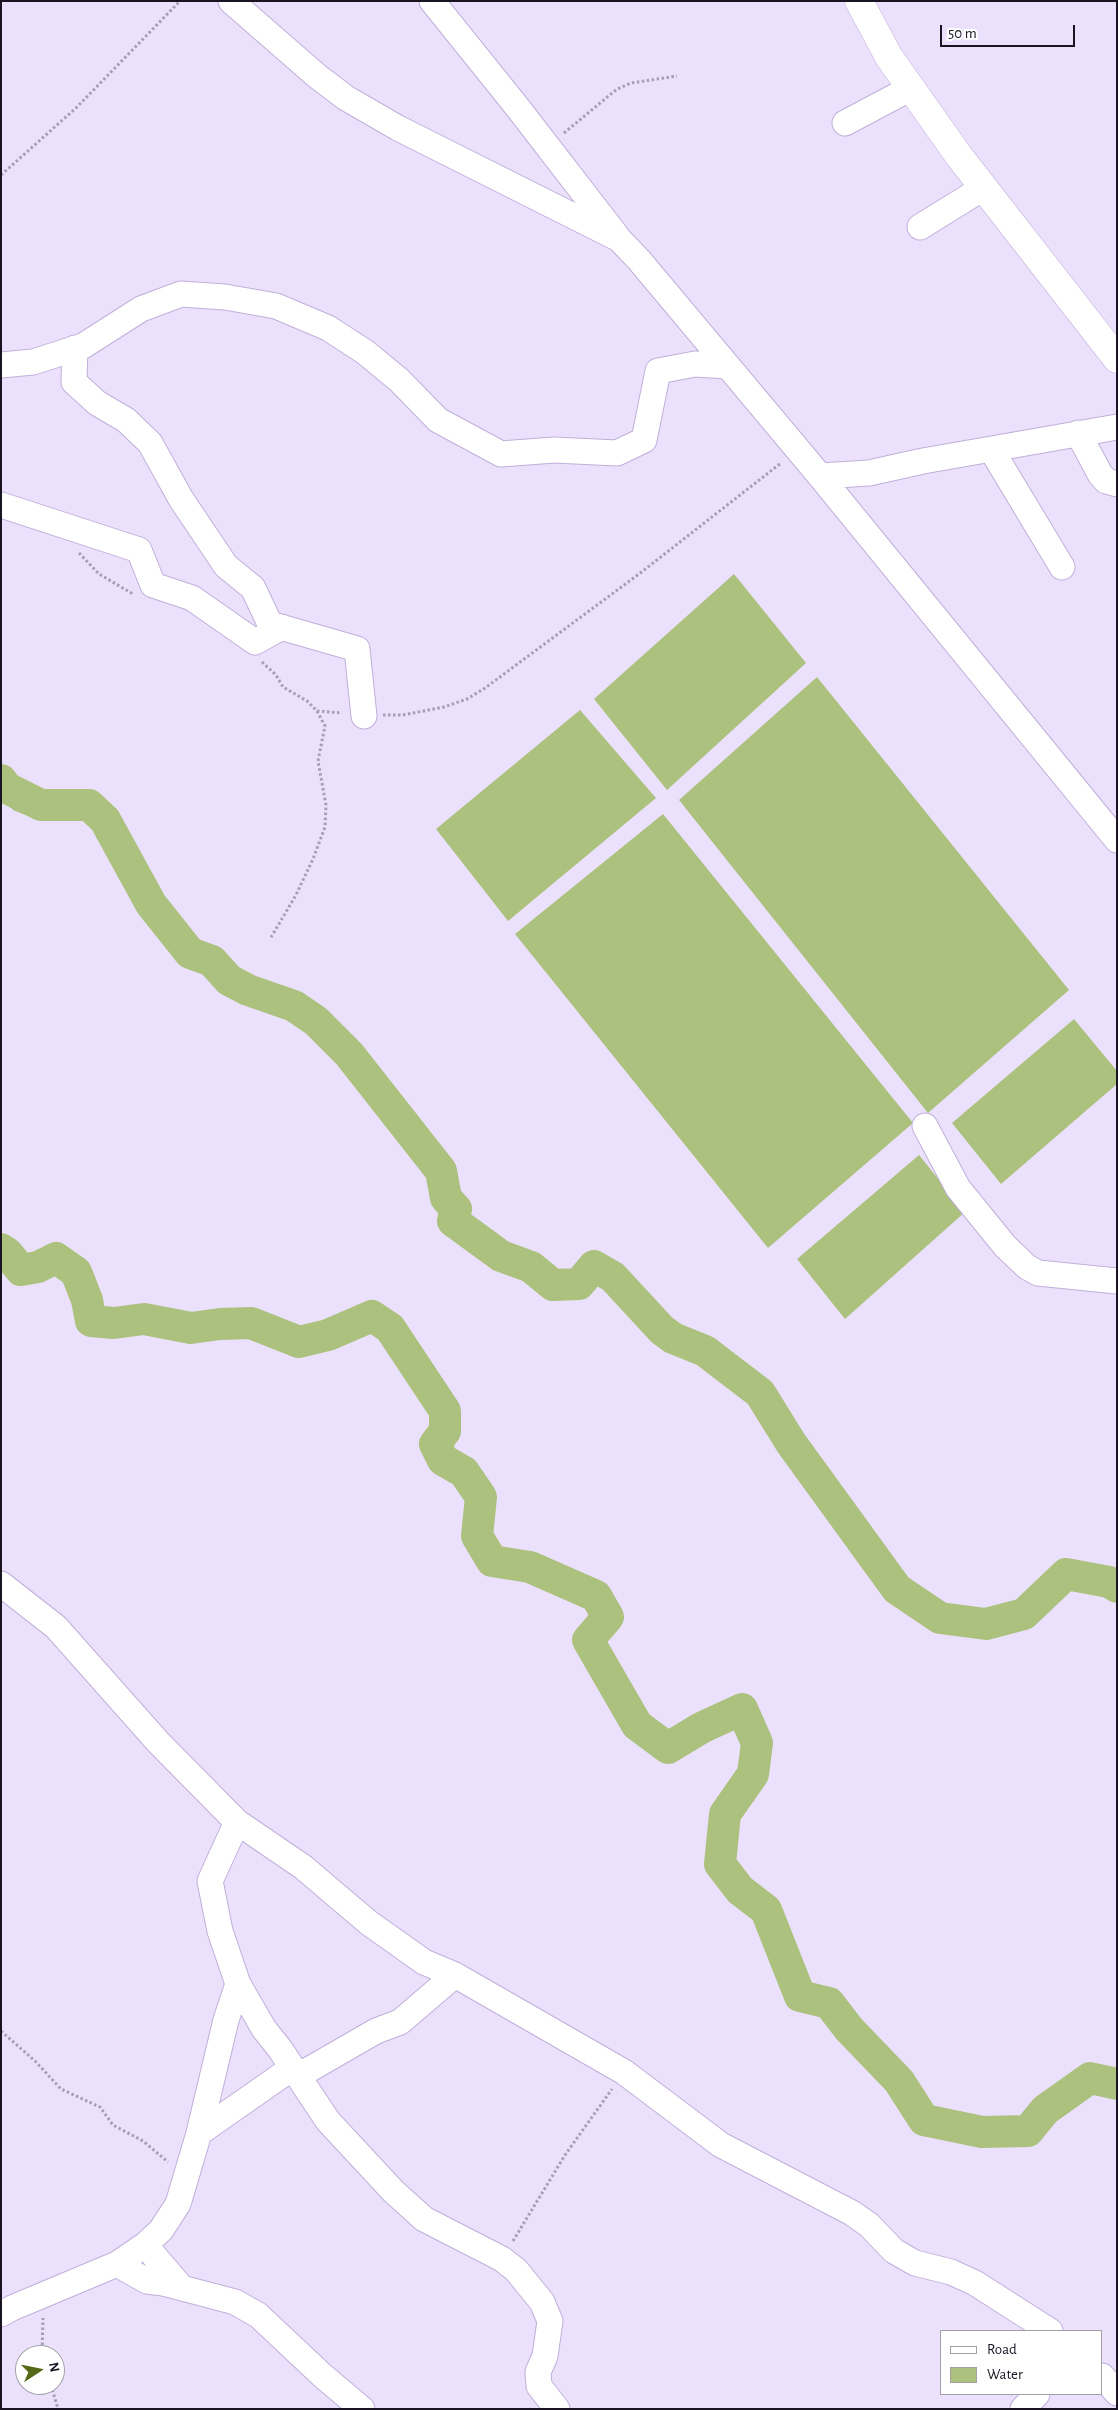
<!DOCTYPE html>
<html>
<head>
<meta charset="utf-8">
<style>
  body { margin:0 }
  #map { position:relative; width:1118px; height:2410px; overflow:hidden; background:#ece1fc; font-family:"Alegreya Sans",sans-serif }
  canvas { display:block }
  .frame { position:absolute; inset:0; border:2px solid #191322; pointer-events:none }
  .legend { position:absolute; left:940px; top:2330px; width:162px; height:65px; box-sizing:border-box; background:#fff; border:1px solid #a3a1a7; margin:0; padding:6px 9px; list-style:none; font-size:15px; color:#191322 }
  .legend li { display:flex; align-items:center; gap:10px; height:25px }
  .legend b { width:25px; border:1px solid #a3a1a7 }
  .north { position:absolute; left:15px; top:2345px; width:50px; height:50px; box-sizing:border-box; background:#fff; border:1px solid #a3a1a7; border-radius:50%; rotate:79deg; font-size:14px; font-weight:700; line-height:20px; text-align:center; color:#191322 }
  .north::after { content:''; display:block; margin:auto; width:18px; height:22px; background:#546816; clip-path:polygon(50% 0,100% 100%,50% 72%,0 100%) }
  .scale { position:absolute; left:940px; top:25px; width:135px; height:22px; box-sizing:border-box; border:2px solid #191322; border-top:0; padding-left:6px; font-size:15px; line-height:18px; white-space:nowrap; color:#191322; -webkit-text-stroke:4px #fff; paint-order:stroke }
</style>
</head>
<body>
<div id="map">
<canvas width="1118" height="2410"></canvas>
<div class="frame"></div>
<ul class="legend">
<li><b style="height:6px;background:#fff"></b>Road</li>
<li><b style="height:14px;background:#acc17e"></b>Water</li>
</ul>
<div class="north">N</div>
<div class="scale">50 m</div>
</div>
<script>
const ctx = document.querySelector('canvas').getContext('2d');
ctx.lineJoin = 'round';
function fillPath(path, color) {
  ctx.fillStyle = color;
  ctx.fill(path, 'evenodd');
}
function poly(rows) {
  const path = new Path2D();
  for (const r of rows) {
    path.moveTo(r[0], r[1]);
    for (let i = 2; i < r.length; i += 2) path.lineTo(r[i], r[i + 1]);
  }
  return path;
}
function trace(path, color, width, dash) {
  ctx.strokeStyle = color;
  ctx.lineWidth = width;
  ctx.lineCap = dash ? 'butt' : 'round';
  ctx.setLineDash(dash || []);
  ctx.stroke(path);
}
const water = poly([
  [734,574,806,663,667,790,594,699],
  [817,677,1069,990,928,1113,679,800],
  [580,710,656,798,508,921,436,829],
  [7,788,26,790,40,796,41,805,33,813,23,814,13,810,6,800],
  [663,814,913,1123,768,1248,515,934],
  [1074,1019,1117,1071,1117,1084,1001,1184,952,1123],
  [919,1155,965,1212,845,1319,797,1259]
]);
const river = poly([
  [1,780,7,788,41,805,89,805,105,820,151,904,190,953,212,961,229,980,248,990,294,1006,316,1021,349,1054,441,1171,446,1198,456,1209,453,1221,501,1256,531,1267,553,1285,579,1284,594,1266,613,1277,662,1330,673,1338,705,1351,760,1393,791,1443,897,1589,940,1618,986,1624,1024,1614,1066,1574,1109,1582,1117,1587],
  [1,1249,7,1253,21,1270,38,1267,56,1258,76,1272,87,1300,91,1321,114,1323,144,1319,191,1328,220,1324,251,1323,299,1342,328,1335,372,1316,390,1328,445,1411,445,1431,435,1444,443,1460,464,1472,481,1497,477,1536,492,1561,530,1567,596,1596,608,1617,588,1640,637,1725,668,1748,701,1728,742,1709,757,1743,753,1774,725,1814,720,1864,740,1890,766,1910,800,1996,829,2003,849,2029,899,2081,924,2120,982,2132,1028,2131,1045,2110,1090,2078,1117,2084]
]);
const path = poly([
  [564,133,617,89,631,83,677,76],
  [1,175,76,108,180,1],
  [79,553,99,574,133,594],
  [262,662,276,675,283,687,307,701,317,711,325,726,318,761,326,805,325,827,313,859,296,895,270,939],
  [317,711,342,713],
  [383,715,403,715,444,707,467,699,485,688,639,574,781,463],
  [1,2031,35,2061,61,2089,100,2107,113,2125,143,2141,168,2162],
  [513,2241,565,2155,612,2089],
  [42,2355,43,2318],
  [51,2385,58,2409]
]);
const minor = poly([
  [231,1,317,76,346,98,398,128,619,239,639,260,820,476,1117,840],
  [432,1,518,108,616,235],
  [845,123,911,88],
  [920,227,983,188],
  [75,348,74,382,97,403,126,420,150,443,181,499,226,566,253,588,270,624,357,649,364,716],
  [1,365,33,362,83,346,141,309,181,294,225,297,276,306,328,328,365,352,399,380,438,420,501,454,554,450,617,453,644,440,658,371,695,364,728,366],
  [1078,433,1100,474,1106,481,1117,484],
  [991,449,1062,567],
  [820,476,869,473,923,461,1117,427],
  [1,505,139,550,153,585,192,598,255,642,282,627],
  [925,1126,958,1188,1005,1246,1027,1267,1038,1273,1117,1281],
  [1,1584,56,1627,158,1742,237,1822,303,1867,369,1923,424,1962,455,1975,624,2072,721,2145,852,2213,869,2225,894,2251,915,2263,951,2272,975,2283,1050,2331],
  [237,1822,210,1881,220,1931,238,1984,264,2029,280,2049,328,2121,393,2191,424,2219,502,2259,516,2270,542,2302,550,2321,545,2356,538,2372,539,2386,557,2409],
  [298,2076,376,2031,400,2022,455,1975],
  [199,2133,292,2068],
  [145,2245,181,2287],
  [117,2264,147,2281,163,2283,235,2302,258,2315,323,2376,362,2409],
  [1,2314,12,2308,117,2264,145,2245,161,2230,178,2204,199,2133,226,2020,238,1984],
  [1102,2376,1117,2393],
  [1023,2409,1037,2394]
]);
const major = poly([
  [859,1,889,57,959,156,1117,359]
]);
fillPath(water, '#acc17e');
trace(river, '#acc17e', 32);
trace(minor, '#c0afda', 27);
trace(major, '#c0afda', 29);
trace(path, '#a79db4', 3, [2.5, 2.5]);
trace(minor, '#fff', 25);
trace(major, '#fff', 28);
</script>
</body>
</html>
